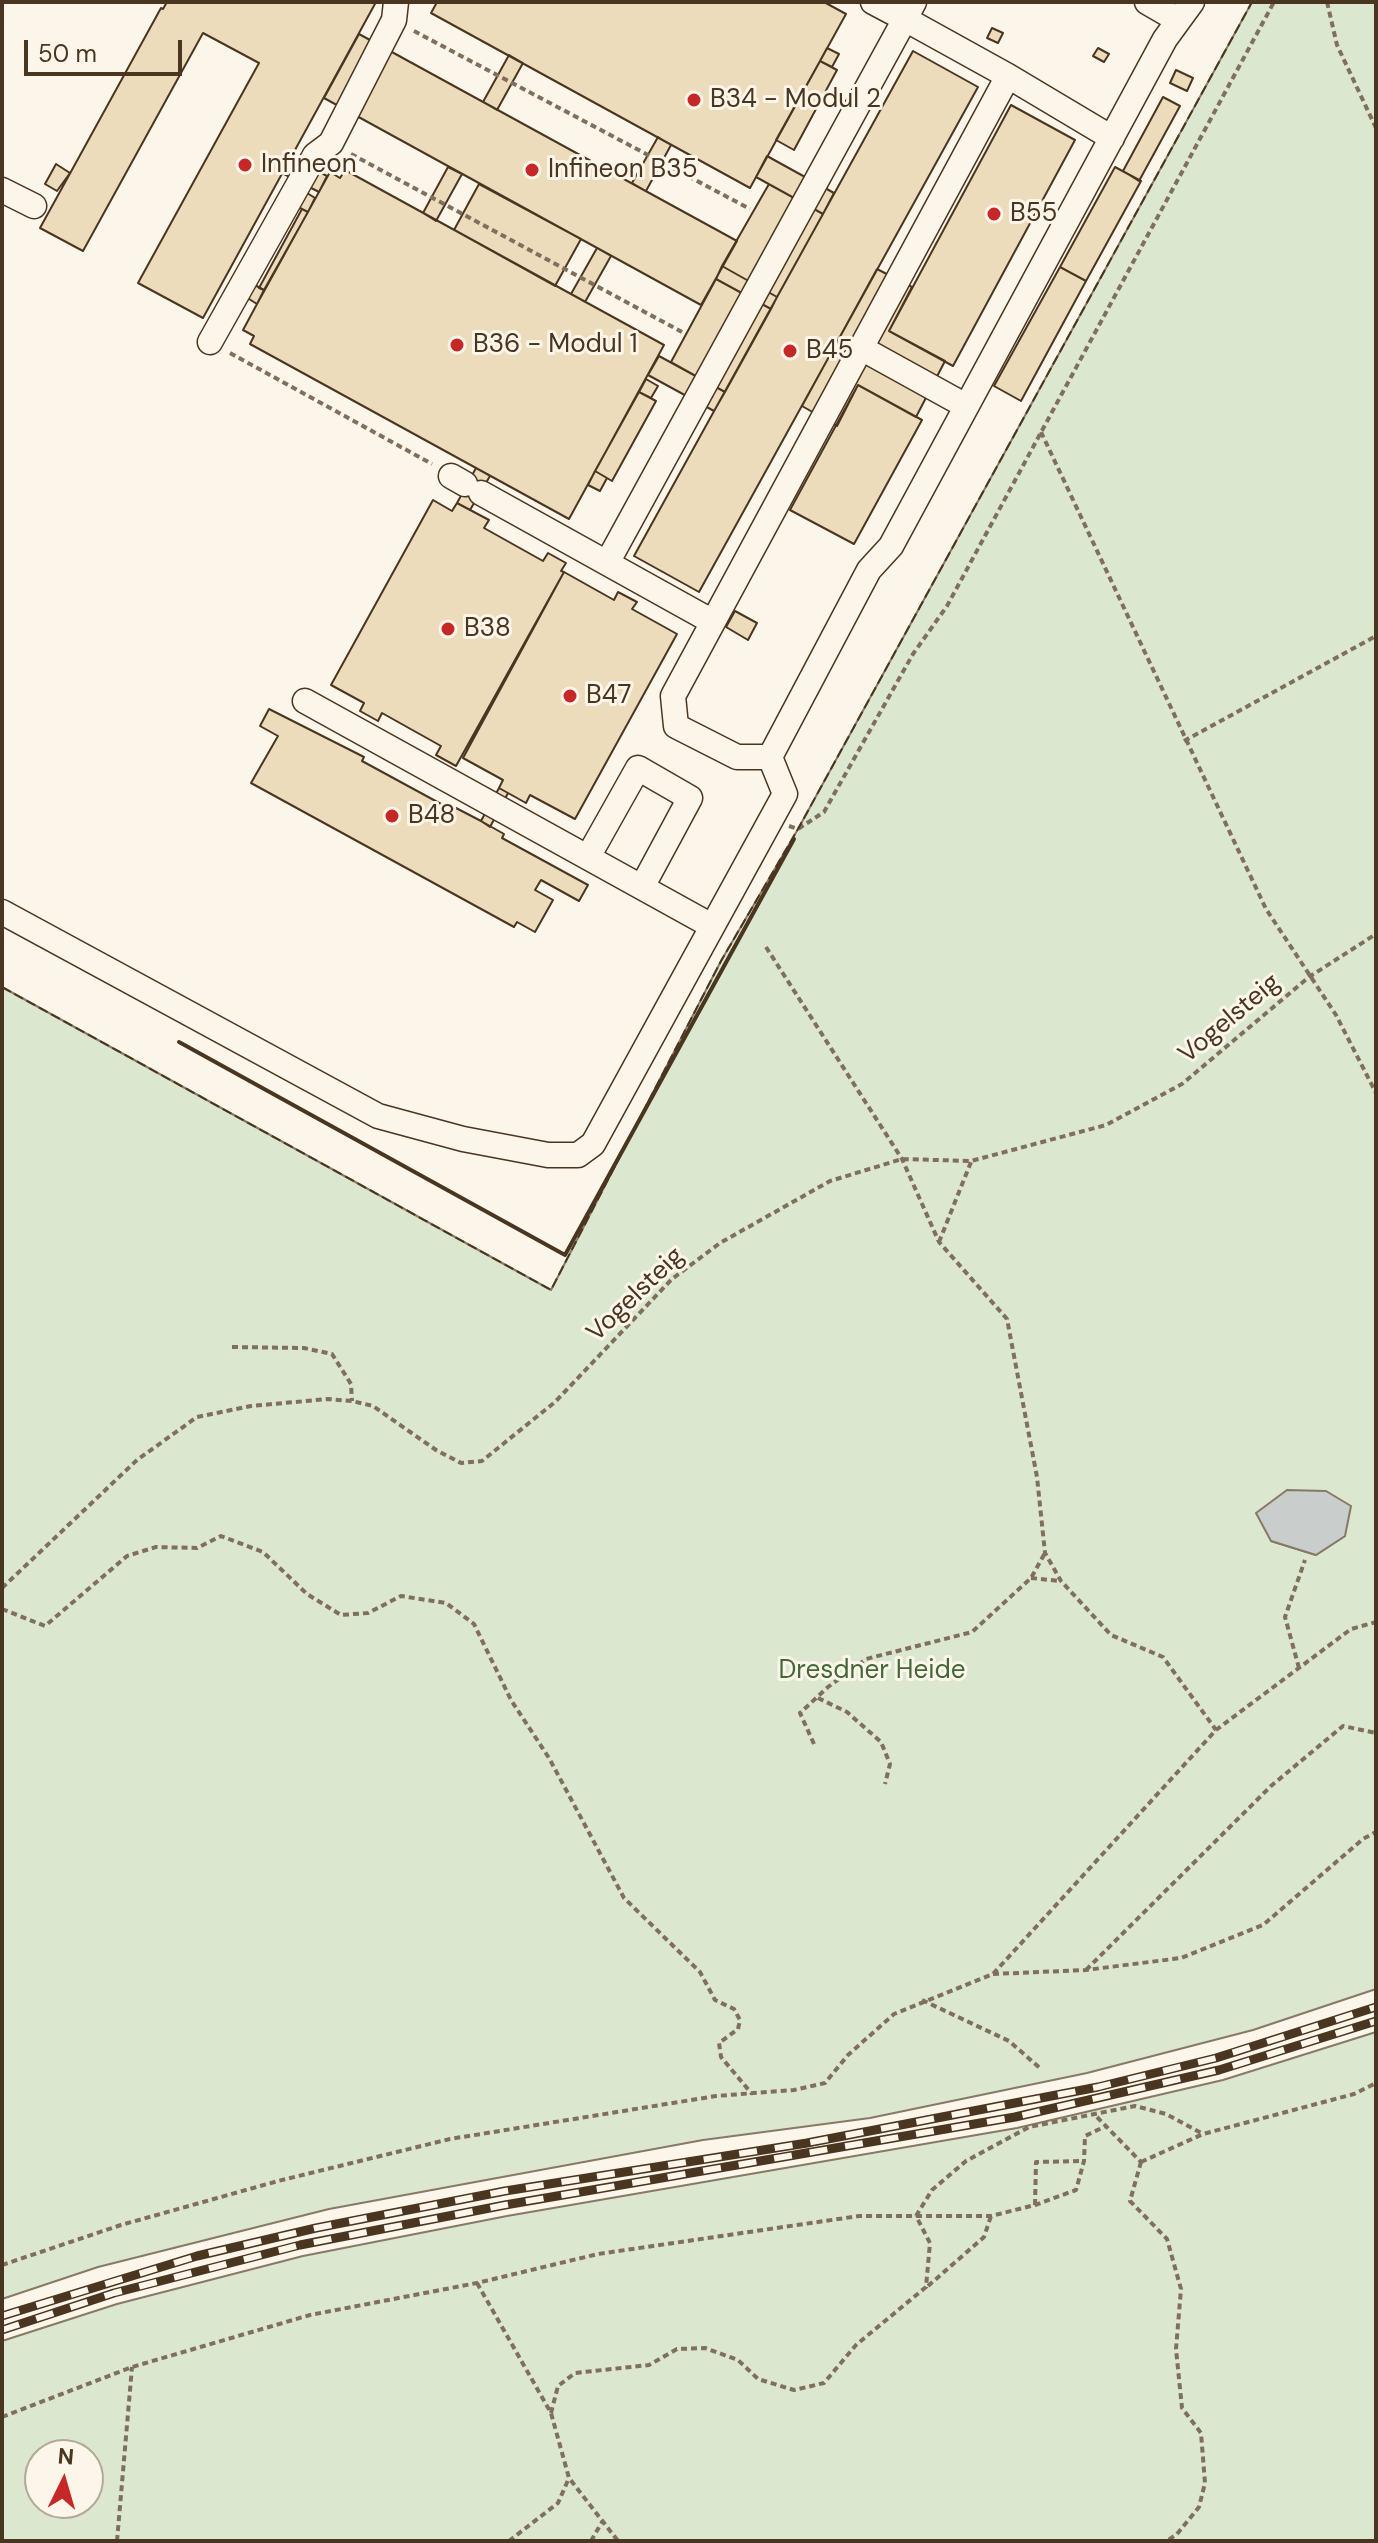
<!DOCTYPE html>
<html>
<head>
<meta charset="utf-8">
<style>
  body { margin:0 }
  #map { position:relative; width:1378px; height:2543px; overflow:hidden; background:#fbf6e9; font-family:"DM Sans",sans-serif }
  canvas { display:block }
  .frame { position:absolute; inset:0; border:4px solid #4a3520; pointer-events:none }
  .north { position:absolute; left:24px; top:2439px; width:80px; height:80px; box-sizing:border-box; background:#fbf6e9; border:2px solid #b4a999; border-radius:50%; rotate:5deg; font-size:22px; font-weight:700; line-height:32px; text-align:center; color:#4a3520 }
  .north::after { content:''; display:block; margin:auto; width:28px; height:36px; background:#c62828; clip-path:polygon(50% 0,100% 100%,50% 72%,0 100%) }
  .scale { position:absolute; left:24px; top:40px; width:158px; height:36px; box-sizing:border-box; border:4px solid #4a3520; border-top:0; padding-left:10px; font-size:24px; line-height:28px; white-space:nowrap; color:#4a3520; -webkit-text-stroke:6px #fbf6e9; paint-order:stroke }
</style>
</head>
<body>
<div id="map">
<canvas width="1378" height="2543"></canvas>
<div class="frame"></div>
<div class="north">N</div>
<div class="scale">50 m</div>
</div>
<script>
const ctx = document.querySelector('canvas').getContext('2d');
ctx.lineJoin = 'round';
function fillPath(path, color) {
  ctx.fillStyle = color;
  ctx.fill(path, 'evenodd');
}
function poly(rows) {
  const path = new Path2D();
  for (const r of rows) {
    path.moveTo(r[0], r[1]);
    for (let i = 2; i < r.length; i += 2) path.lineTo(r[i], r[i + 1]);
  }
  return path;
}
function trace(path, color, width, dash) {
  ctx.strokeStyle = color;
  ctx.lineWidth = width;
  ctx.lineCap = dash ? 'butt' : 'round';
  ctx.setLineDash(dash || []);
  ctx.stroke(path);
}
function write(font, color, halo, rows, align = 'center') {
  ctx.font = font + ' "DM Sans",sans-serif';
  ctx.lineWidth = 6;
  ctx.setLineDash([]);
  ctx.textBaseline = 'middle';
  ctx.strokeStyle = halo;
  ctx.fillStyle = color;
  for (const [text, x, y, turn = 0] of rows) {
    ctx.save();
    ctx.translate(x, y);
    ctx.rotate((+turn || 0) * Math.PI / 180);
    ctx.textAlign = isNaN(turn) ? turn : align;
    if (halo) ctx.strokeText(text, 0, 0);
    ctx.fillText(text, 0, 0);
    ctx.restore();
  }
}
const green = poly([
  [1252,2,1376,2,1376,1989,1253,2030,1087,2073,870,2118,703,2140,329,2209,98,2267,2,2299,2,987,551,1290,721,961,798,829,1252,2],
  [1345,1536,1316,1555,1271,1541,1345,1536],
  [1376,2032,1376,2541,2,2541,2,2341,117,2304,303,2256,507,2216,1017,2128,1223,2080,1376,2032],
  [88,2455,88,2503,40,2503,40,2455,88,2455]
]);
const water = poly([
  [1287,1490,1326,1491,1351,1506,1345,1536,1316,1555,1271,1541,1256,1513,1287,1490]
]);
const building = poly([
  [167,2,376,2,203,318,138,283,259,63,203,33,83,251,40,228,161,8,163,9,167,2],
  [433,2,824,2,846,14,750,188,431,13,436,4,433,2],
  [992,28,1003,33,998,43,987,38,992,28],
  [359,34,737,241,701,305,324,98,359,34],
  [827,48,839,54,832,67,820,61,827,48],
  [1098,48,1109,54,1104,62,1093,56,1098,48],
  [913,51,978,87,699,592,634,556,913,51],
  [509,55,523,63,497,110,483,102,509,55],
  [820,61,837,70,794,150,776,140,820,61],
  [1176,70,1193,78,1187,91,1170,83,1176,70],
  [1163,97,1180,106,1139,181,1123,171,1163,97],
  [1011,105,1075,140,953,366,889,331,1011,105],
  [658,137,671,145,646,191,632,183,658,137],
  [767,156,834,193,823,214,756,177,767,156],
  [291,157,327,176,319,192,282,173,291,157],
  [56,164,70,173,57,191,45,184,56,164],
  [448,167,462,174,436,221,423,213,448,167],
  [1115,167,1141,181,1086,281,1060,267,1115,167],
  [345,170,664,345,569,519,250,344,254,336,243,330,257,304,330,172,340,178,345,170],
  [479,184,581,239,555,286,454,230,479,184],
  [769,184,823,214,777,297,722,266,769,184],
  [304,191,315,198,308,212,296,206,304,191],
  [302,209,308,212,264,290,259,288,302,209],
  [597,248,611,256,585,302,571,294,597,248],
  [722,266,777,297,771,309,716,279,722,266],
  [1060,267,1086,281,1021,401,994,386,1060,267],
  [877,269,912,287,889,331,945,361,916,417,858,385,837,426,802,406,877,269],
  [716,279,771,309,725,392,671,362,716,279],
  [253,284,264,290,257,304,246,297,253,284],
  [659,356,725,392,714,411,648,375,659,356],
  [646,379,658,386,651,398,639,392,646,379],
  [858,385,922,420,854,544,790,510,858,385],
  [639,392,656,401,612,481,595,471,639,392],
  [476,468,490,476,470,510,457,503,476,468],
  [595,471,607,478,600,491,588,485,595,471],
  [433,500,452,511,457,503,489,520,484,528,543,561,548,553,566,563,561,571,564,572,456,766,436,755,441,746,382,713,378,721,360,711,364,703,331,685,433,500],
  [564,572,614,600,618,592,637,602,632,609,677,634,575,819,530,795,526,803,499,788,503,780,463,758,564,572],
  [735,611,757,623,748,640,726,627,735,611],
  [269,709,364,757,362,761,454,811,456,808,481,821,504,834,502,838,588,885,579,901,541,880,535,890,553,900,535,932,517,922,514,927,251,783,278,736,260,726,269,709],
  [499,788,508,793,490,827,481,821,499,788]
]);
const path = poly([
  [1327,2,1337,45,1376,128],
  [414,31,750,209],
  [351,154,682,332],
  [230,353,432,464],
  [1041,432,1266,909,1336,1015,1376,1093],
  [1184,741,1376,636],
  [789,826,798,829,824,812,913,654,947,606,1274,2],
  [766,947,902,1159,939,1242,1007,1319,1037,1477,1045,1553,1061,1581,1111,1635,1163,1657,1216,1730],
  [939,1242,971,1162],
  [232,1347,304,1348,332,1354,351,1384,352,1401],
  [1031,1578,1060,1581],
  [2,1588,137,1460,197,1417,251,1406,328,1399,352,1401,373,1406,436,1450,461,1463,482,1461,555,1402,672,1279,720,1243,830,1181,902,1159,971,1161,1106,1125,1182,1084,1309,977,1376,934],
  [2,1609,45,1626,127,1556,156,1547,197,1548,221,1536,263,1552,307,1594,341,1615,368,1613,401,1596,446,1603,474,1624,511,1700,549,1758,624,1898,700,1972,715,2000,734,2009,740,2020,738,2029,719,2043,721,2057,752,2094],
  [1299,1668,1285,1617,1305,1560],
  [818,1698,847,1712,881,1742,890,1764,885,1784],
  [814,1744,800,1713,828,1687,866,1659,972,1632,1031,1578,1045,1553],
  [1086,1970,1271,1786,1343,1726,1376,1733],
  [993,1974,1086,1970,1181,1958,1263,1925,1363,1839,1376,1832],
  [922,2000,1009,2041,1041,2069],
  [1097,2117,1141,2162],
  [1141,2162,1130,2201,1167,2239,1181,2289,1176,2349,1182,2408,1201,2433,1205,2483,1199,2507,1177,2534,1167,2541],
  [1141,2162,1203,2134,1354,2094,1376,2083],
  [1035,2205,1036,2162,1084,2161],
  [916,2216,932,2190,966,2161,1029,2127,1135,2106,1166,2114,1203,2134],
  [2,2265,121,2225,278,2181,450,2139,716,2096,794,2090,825,2083,848,2055,894,2014,993,1974,1216,1730,1351,1629,1376,1622],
  [477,2283,551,2413,569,2478,618,2541],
  [928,2286,984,2237,991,2216],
  [551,2413,558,2386,575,2373,649,2365,677,2349,705,2348,738,2360,758,2379,794,2390,824,2383,856,2345,926,2287,930,2243,916,2216],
  [2,2417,132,2367,310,2315,477,2283,598,2254,859,2216,991,2216,1035,2205,1076,2190,1084,2161,1085,2136,1106,2126],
  [117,2541,132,2367],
  [509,2541,558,2503,569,2478],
  [591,2541,602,2522]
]);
const minor = poly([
  [873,2,905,19,914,2],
  [1147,2,1178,20],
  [2,190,34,206],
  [210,342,315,155,331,143,394,20,396,2],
  [861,348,966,406],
  [451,476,465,484],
  [481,493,713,622],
  [607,563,905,19,1008,76],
  [305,701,710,925],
  [770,757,737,757,676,726,673,696,1008,76,1112,138],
  [588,857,638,768,690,798,642,887],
  [2,912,378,1116,463,1139,548,1155,578,1155,593,1144,785,794,770,757,869,570,891,546,1165,39,1192,2]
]);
const rail = poly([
  [2,2316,197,2256,316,2228,505,2191,807,2143,1098,2087,1216,2058,1376,2007],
  [2,2330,114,2293,300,2245,505,2205,1015,2117,1219,2070,1376,2021]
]);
const fence = poly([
  [2,987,551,1290,721,961,798,829,1252,2]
]);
const wall = poly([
  [179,1042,565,1255,794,839]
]);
const markers = [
  [694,100,8,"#c62828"],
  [245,165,8,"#c62828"],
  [532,170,8,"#c62828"],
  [994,214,8,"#c62828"],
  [457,345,8,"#c62828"],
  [790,351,8,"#c62828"],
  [448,629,8,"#c62828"],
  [570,696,8,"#c62828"],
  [392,816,8,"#c62828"]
];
const poiNames = [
  ["B34 - Modul 2",710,100],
  ["Infineon",261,165],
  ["Infineon B35",548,170],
  ["B55",1010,214],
  ["B36 - Modul 1",473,345],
  ["B45",806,351],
  ["B38",464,629],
  ["B47",586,696],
  ["B48",408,816]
];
const streetNames = [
  ["Vogelsteig",1230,1019,-40],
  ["Vogelsteig",636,1295,-44]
];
const parkNames = [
  ["Dresdner Heide",872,1671]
];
fillPath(green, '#dce7d0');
trace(green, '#887966', 2);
fillPath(water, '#c9cecd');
trace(water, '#887966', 2);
fillPath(building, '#ecdcbc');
trace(building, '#4a3520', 2);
trace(minor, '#4a3520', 27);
trace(path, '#7f6f5c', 4, [6, 4]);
trace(minor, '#fbf6e9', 24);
trace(rail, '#4a3520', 9);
trace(rail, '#fbf6e9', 6, [18]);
trace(fence, '#4a3520', 2, [10, 4]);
trace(wall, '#4a3520', 4);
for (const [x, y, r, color] of markers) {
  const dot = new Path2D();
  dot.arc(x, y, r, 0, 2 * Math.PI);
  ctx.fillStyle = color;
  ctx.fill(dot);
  trace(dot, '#fbf6e9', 3);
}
write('26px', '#4a3520', '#fbf6e9', poiNames, 'left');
write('26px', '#4a3520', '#fbf6e9', streetNames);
write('26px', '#436837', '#fbf6e9', parkNames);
</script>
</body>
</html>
